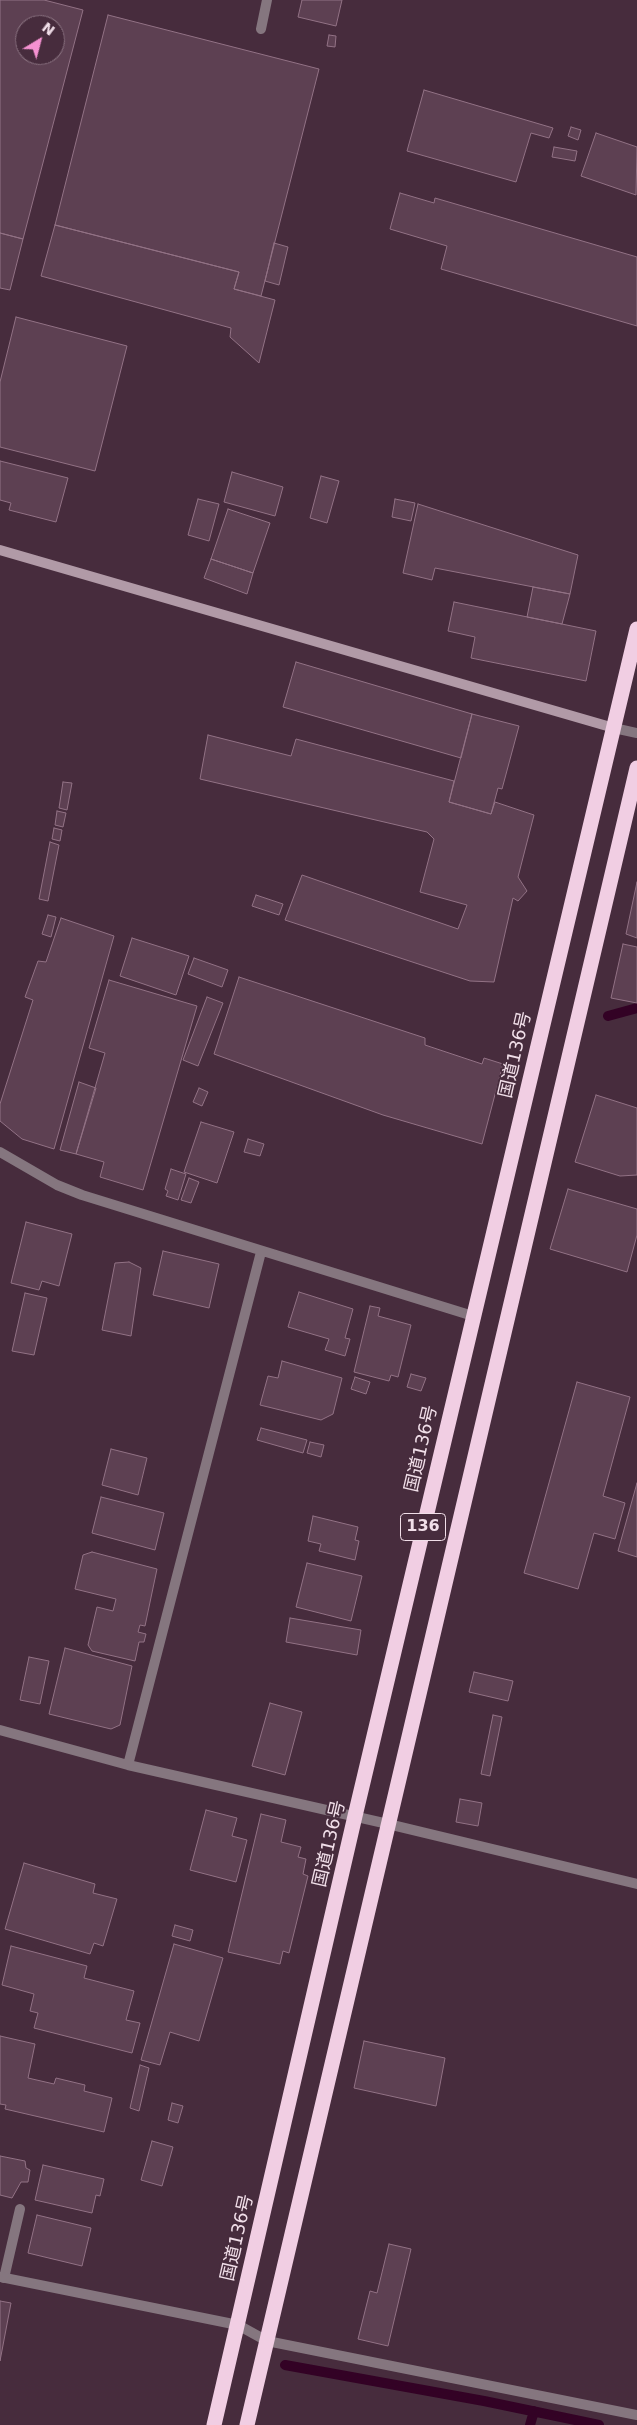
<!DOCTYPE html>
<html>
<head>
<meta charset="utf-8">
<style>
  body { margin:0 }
  #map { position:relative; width:637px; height:2425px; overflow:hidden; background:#472c3d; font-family:"DejaVu Sans",sans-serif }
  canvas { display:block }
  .north { position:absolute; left:15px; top:15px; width:50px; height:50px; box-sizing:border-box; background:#472c3d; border:1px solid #8b7482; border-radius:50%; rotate:37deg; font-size:14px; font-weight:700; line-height:20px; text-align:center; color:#f1dfe9 }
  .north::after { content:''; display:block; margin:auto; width:18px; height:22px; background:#f591d1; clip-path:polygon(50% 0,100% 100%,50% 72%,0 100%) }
</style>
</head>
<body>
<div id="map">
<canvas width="637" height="2425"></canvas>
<div class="north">N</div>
</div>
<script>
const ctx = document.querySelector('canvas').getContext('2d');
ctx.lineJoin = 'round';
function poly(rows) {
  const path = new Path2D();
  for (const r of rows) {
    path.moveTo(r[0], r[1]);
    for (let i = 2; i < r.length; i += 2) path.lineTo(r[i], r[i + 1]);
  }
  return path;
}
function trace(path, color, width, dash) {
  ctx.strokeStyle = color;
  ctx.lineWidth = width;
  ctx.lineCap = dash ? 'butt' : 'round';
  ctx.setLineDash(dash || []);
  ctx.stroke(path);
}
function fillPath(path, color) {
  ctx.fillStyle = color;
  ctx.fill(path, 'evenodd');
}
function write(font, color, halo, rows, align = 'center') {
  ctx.font = font + ' "DejaVu Sans","Noto Sans JP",sans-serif';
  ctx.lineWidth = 4;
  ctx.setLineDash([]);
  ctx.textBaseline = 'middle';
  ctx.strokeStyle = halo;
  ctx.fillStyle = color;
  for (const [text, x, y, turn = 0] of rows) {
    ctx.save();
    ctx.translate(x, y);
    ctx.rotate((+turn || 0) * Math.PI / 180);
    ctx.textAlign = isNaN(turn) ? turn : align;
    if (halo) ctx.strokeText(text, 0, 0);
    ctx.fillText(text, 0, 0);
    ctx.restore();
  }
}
const stream = poly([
  [608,1016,637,1008],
  [285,2365,484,2401,599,2425],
  [530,2425,534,2411]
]);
const building = poly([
  [0,0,44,0,83,10,23,239,0,233,0,0],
  [25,25,55,25,55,55,25,55,25,25],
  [302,0,342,0,336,26,298,17,302,0],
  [108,15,319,69,261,296,234,289,239,272,55,225,108,15],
  [329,35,336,36,335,47,327,46,329,35],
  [424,90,553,128,549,138,531,133,516,182,407,151,424,90],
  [571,127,581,130,578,140,568,136,571,127],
  [596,133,637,147,636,195,581,176,596,133],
  [554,147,577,151,575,161,552,157,554,147],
  [400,193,434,203,435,198,637,257,637,326,441,269,447,246,390,229,400,193],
  [55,225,239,272,234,289,275,300,259,363,230,337,231,328,41,276,55,225],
  [0,233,23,239,10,290,0,288,0,233],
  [274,243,288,247,279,285,265,281,274,243],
  [16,317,127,346,95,471,0,447,0,382,16,317],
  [0,461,68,478,56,522,9,510,11,503,0,500,0,461],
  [232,472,283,487,275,516,224,502,232,472],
  [321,476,339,481,327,523,310,518,321,476],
  [198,499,219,504,209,541,188,535,198,499],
  [395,499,415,503,411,521,392,517,395,499],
  [418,504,578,555,570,594,435,568,432,580,403,573,418,504],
  [228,509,270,523,253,573,211,559,228,509],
  [211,559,253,573,247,594,204,578,211,559],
  [533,587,570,594,562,624,527,617,533,587],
  [454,602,596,631,586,681,471,658,475,637,448,631,454,602],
  [296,662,472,714,461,758,283,707,296,662],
  [472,714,519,726,502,789,498,788,491,814,449,802,472,714],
  [208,735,291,756,296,739,454,781,449,802,491,814,495,802,534,815,518,877,527,891,518,901,513,898,494,982,470,981,285,920,302,875,458,929,467,905,420,892,434,839,427,832,200,779,208,735],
  [63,782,72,783,67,810,59,808,63,782],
  [57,811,66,813,63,827,55,825,57,811],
  [54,828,62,830,60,841,52,839,54,828],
  [50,842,59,845,48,901,39,899,50,842],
  [637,882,637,938,626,934,637,882],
  [256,895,283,904,279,915,252,906,256,895],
  [48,915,56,917,51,937,42,934,48,915],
  [61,918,114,936,54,1149,22,1139,0,1121,0,1104,33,1000,25,997,38,961,46,962,61,918],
  [132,938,189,956,176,995,120,976,132,938],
  [623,944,637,947,637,1003,611,998,623,944],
  [194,958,228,970,222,987,188,974,194,958],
  [239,977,425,1038,425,1045,482,1064,484,1058,503,1064,482,1144,383,1115,214,1054,239,977],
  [109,980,197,1006,143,1190,100,1177,104,1162,76,1154,105,1053,89,1048,109,980],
  [207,997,223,1003,198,1066,183,1060,207,997],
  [79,1082,96,1088,76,1154,60,1150,79,1082],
  [199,1088,208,1092,202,1106,193,1102,199,1088],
  [596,1095,637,1108,637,1175,620,1176,575,1162,596,1095],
  [201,1122,234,1132,217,1183,184,1172,201,1122],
  [248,1139,264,1144,260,1156,244,1152,248,1139],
  [171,1169,186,1174,178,1200,166,1196,168,1191,165,1189,171,1169],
  [189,1178,199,1182,191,1203,181,1200,189,1178],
  [568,1189,637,1209,637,1235,627,1272,550,1249,568,1189],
  [26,1222,72,1234,59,1286,42,1281,39,1290,11,1283,26,1222],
  [163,1251,219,1264,209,1308,153,1295,163,1251],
  [129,1262,141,1268,131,1336,102,1330,115,1263,129,1262],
  [299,1292,353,1309,345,1338,350,1339,345,1356,325,1350,329,1339,288,1327,299,1292],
  [25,1293,47,1298,34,1355,12,1351,25,1293],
  [370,1306,380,1308,378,1316,411,1325,398,1377,391,1375,389,1381,354,1372,370,1306],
  [282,1361,342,1378,333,1414,321,1420,260,1405,268,1376,278,1378,282,1361],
  [411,1374,426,1378,421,1391,407,1387,411,1374],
  [355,1377,370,1382,366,1394,351,1389,355,1377],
  [577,1382,630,1397,603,1496,625,1503,615,1539,594,1533,578,1589,524,1573,577,1382],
  [261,1428,307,1440,303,1453,257,1440,261,1428],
  [310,1442,324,1445,321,1457,307,1453,310,1442],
  [111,1449,147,1458,138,1495,102,1485,111,1449],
  [637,1483,637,1557,618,1551,637,1483],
  [101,1497,164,1513,155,1550,92,1533,101,1497],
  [313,1516,358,1527,355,1540,359,1541,355,1560,319,1551,321,1544,308,1541,313,1516],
  [92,1552,157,1569,145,1626,140,1625,138,1632,146,1634,144,1642,139,1642,135,1661,92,1651,88,1645,97,1607,113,1611,116,1599,75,1589,83,1555,92,1552],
  [307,1563,362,1576,351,1621,296,1607,307,1563],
  [290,1618,361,1630,357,1655,286,1642,290,1618],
  [65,1648,132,1666,120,1725,111,1729,49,1714,65,1648],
  [29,1657,49,1661,40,1704,20,1700,29,1657],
  [474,1672,513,1681,508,1701,469,1692,474,1672],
  [270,1703,302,1712,285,1775,252,1766,270,1703],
  [493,1715,502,1717,490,1776,481,1774,493,1715],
  [460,1799,482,1803,478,1826,456,1822,460,1799],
  [206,1810,237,1818,232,1836,247,1840,236,1882,190,1870,206,1810],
  [261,1814,286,1820,281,1842,301,1847,298,1857,306,1859,303,1874,308,1876,289,1953,283,1951,280,1964,228,1952,261,1814],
  [24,1863,95,1884,93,1893,117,1899,103,1946,94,1943,90,1954,5,1929,24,1863],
  [175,1925,193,1930,190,1941,172,1936,175,1925],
  [174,1944,223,1958,199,2041,170,2032,160,2065,141,2060,174,1944],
  [11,1946,87,1966,84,1978,134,1991,126,2020,140,2023,132,2053,34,2028,38,2013,30,2011,34,1994,2,1985,11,1946],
  [0,2036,35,2044,28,2078,54,2084,56,2078,85,2085,84,2091,112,2098,104,2132,5,2109,6,2105,0,2104,0,2036],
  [364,2041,445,2058,436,2106,354,2088,364,2041],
  [140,2065,149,2068,139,2111,130,2108,140,2065],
  [172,2103,183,2106,178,2123,168,2120,172,2103],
  [152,2141,173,2147,162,2186,141,2180,152,2141],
  [0,2156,25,2161,26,2168,30,2170,28,2182,21,2182,12,2198,0,2195,0,2156],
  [43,2165,104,2179,100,2196,96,2195,92,2213,35,2200,43,2165],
  [37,2215,91,2228,82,2266,28,2253,37,2215],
  [389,2244,411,2249,388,2346,358,2339,370,2291,377,2293,389,2244],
  [0,2301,11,2303,0,2361,0,2301]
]);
const lane = poly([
  [261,29,267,0],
  [4,2278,20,2209]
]);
const street = poly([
  [614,728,637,733],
  [0,1152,57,1185,82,1195,473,1316],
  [0,1730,128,1765,388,1824,637,1884],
  [128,1765,261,1252],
  [0,2277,238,2325,267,2341,637,2415]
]);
const secondary = poly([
  [0,550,614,728]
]);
const highway = poly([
  [214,2425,355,1816,637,629],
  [247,2425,637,768]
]);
const shields = [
  [423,1527,45]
];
const shieldNames = [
  ["136",423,1527]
];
const streetNames = [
  ["国道136号",516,1055,-77],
  ["国道136号",422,1449,-77],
  ["国道136号",330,1844,-77],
  ["国道136号",238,2238,-77]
];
trace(stream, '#330225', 10);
fillPath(building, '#5d4052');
trace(building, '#927285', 1);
trace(lane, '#85767f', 10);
trace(street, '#85767f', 10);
trace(secondary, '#b19aa7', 10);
trace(highway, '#f1cee3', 15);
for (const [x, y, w] of shields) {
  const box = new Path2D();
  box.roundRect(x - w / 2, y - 13.5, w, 27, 4);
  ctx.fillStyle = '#472c3d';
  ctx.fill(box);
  trace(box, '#f1dfe9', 1);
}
write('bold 16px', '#f1dfe9', null, shieldNames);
write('18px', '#f1dfe9', '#472c3d', streetNames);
</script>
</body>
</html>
